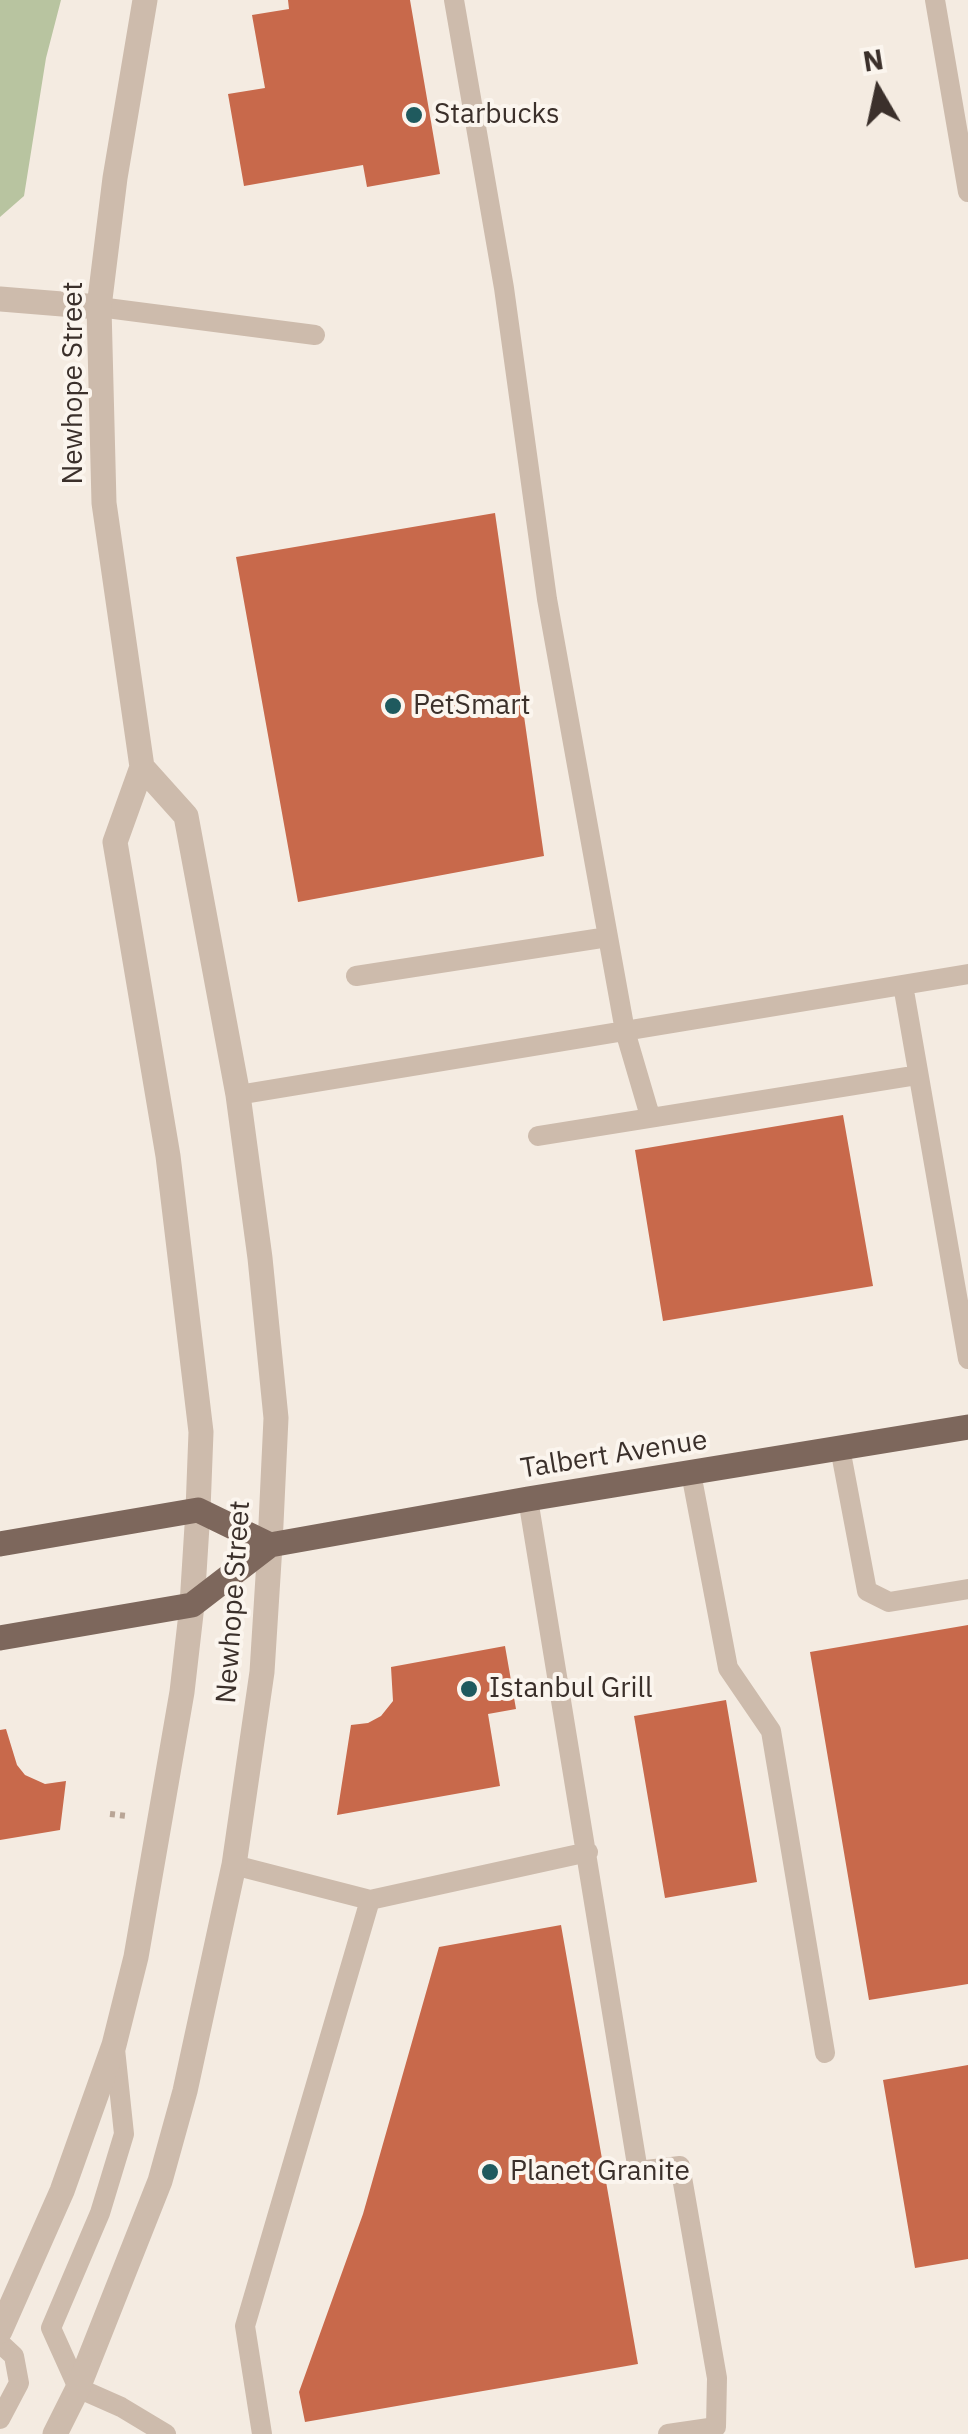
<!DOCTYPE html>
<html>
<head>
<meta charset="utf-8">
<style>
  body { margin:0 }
  #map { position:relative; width:968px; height:2434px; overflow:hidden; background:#f4ebe1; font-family:"IBM Plex Sans",sans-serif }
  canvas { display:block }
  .north { position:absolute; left:828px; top:40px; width:100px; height:100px; -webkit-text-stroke:8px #fbf5ee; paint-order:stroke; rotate:351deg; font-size:28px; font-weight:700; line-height:40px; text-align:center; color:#3b302b }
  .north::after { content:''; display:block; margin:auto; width:35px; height:45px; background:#3b302b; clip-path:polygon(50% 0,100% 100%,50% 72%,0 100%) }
</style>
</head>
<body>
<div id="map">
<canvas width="968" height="2434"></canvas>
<div class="north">N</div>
</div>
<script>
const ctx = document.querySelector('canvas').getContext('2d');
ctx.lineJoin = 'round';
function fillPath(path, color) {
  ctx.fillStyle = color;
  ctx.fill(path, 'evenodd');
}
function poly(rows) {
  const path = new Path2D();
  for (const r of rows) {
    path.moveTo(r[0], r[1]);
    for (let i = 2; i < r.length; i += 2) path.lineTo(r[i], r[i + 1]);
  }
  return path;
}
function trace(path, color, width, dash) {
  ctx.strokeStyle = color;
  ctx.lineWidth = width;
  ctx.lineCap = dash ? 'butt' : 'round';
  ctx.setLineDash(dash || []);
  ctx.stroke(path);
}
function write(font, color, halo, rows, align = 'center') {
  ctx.font = font + ' "IBM Plex Sans",sans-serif';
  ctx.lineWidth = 8;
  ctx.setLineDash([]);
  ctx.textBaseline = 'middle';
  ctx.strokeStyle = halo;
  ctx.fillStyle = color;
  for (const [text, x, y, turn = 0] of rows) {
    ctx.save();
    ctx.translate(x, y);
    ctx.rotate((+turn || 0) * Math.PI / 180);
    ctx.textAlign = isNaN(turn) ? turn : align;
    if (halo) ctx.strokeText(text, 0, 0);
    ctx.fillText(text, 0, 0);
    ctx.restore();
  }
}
const green = poly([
  [0,0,61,0,46,58,24,196,0,217]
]);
const building = poly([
  [288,0,410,0,440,174,367,187,363,165,244,186,228,94,265,88,252,15,289,9],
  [495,513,544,856,298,902,236,557],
  [843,1115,873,1286,663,1321,635,1150],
  [968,1625,968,1984,869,2000,810,1652],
  [505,1646,516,1709,488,1714,500,1786,337,1815,351,1725,368,1723,381,1716,393,1701,391,1667],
  [726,1700,757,1882,665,1898,634,1716],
  [6,1729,17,1765,25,1775,45,1784,66,1781,60,1830,0,1840,0,1730],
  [561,1925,638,2364,305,2422,299,2392,363,2214,439,1947],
  [968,2065,968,2259,915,2268,883,2080]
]);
const path = poly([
  [110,1814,127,1816]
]);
const service = poly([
  [454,0,504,288,547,599,625,1031,650,1116],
  [935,0,968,192],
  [99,307,315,335],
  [356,976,608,937],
  [903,985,968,1359],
  [238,1095,968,974],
  [538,1136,918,1075],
  [840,1448,867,1591,889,1602,968,1589],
  [691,1473,728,1668,771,1731,825,2053],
  [528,1499,638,2171,680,2166,717,2378,716,2427,668,2434],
  [234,1865,370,1900,588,1852],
  [115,2049,124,2134,100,2213,51,2328,78,2388,121,2407,166,2434],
  [0,2343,14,2356,19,2383,0,2419],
  [262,2434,245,2326,370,1900]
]);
const minor = poly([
  [0,299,99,307]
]);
const tertiary = poly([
  [0,2331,62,2191,114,2045,136,1957,182,1692,192,1605,198,1510,201,1432,168,1156,115,842,142,767,104,503,99,307,115,178,145,0],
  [55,2434,78,2388,160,2181,185,2091,234,1865,262,1672,270,1545,276,1418,260,1258,238,1095,186,816,142,767]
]);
const primary = poly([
  [0,1544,198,1510,270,1545],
  [0,1638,192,1605,270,1545,528,1499,968,1427]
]);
const markers = [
  [414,115,10,"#1f5a5e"],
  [393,706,10,"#1f5a5e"],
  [469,1689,10,"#1f5a5e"],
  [490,2172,10,"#1f5a5e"]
];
const poiNames = [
  ["Starbucks",434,115],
  ["PetSmart",413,706],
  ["Istanbul Grill",489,1689],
  ["Planet Granite",510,2172]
];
const streetNames = [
  ["Newhope Street",74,383,-90],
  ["Talbert Avenue",614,1455,-9],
  ["Newhope Street",234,1602,-86]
];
fillPath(green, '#b8c4a0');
fillPath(building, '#c8694b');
trace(path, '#b9a596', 6, [5, 5]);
trace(service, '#cdbbac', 20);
trace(minor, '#cdbbac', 25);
trace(tertiary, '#cdbbac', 25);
trace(primary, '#7d675c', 25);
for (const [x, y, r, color] of markers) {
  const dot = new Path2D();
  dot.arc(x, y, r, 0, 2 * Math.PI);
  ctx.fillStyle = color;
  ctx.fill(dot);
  trace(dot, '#fbf5ee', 4);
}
write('28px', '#3b302b', '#fbf5ee', poiNames, 'left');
write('28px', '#3b302b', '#fbf5ee', streetNames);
</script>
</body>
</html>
